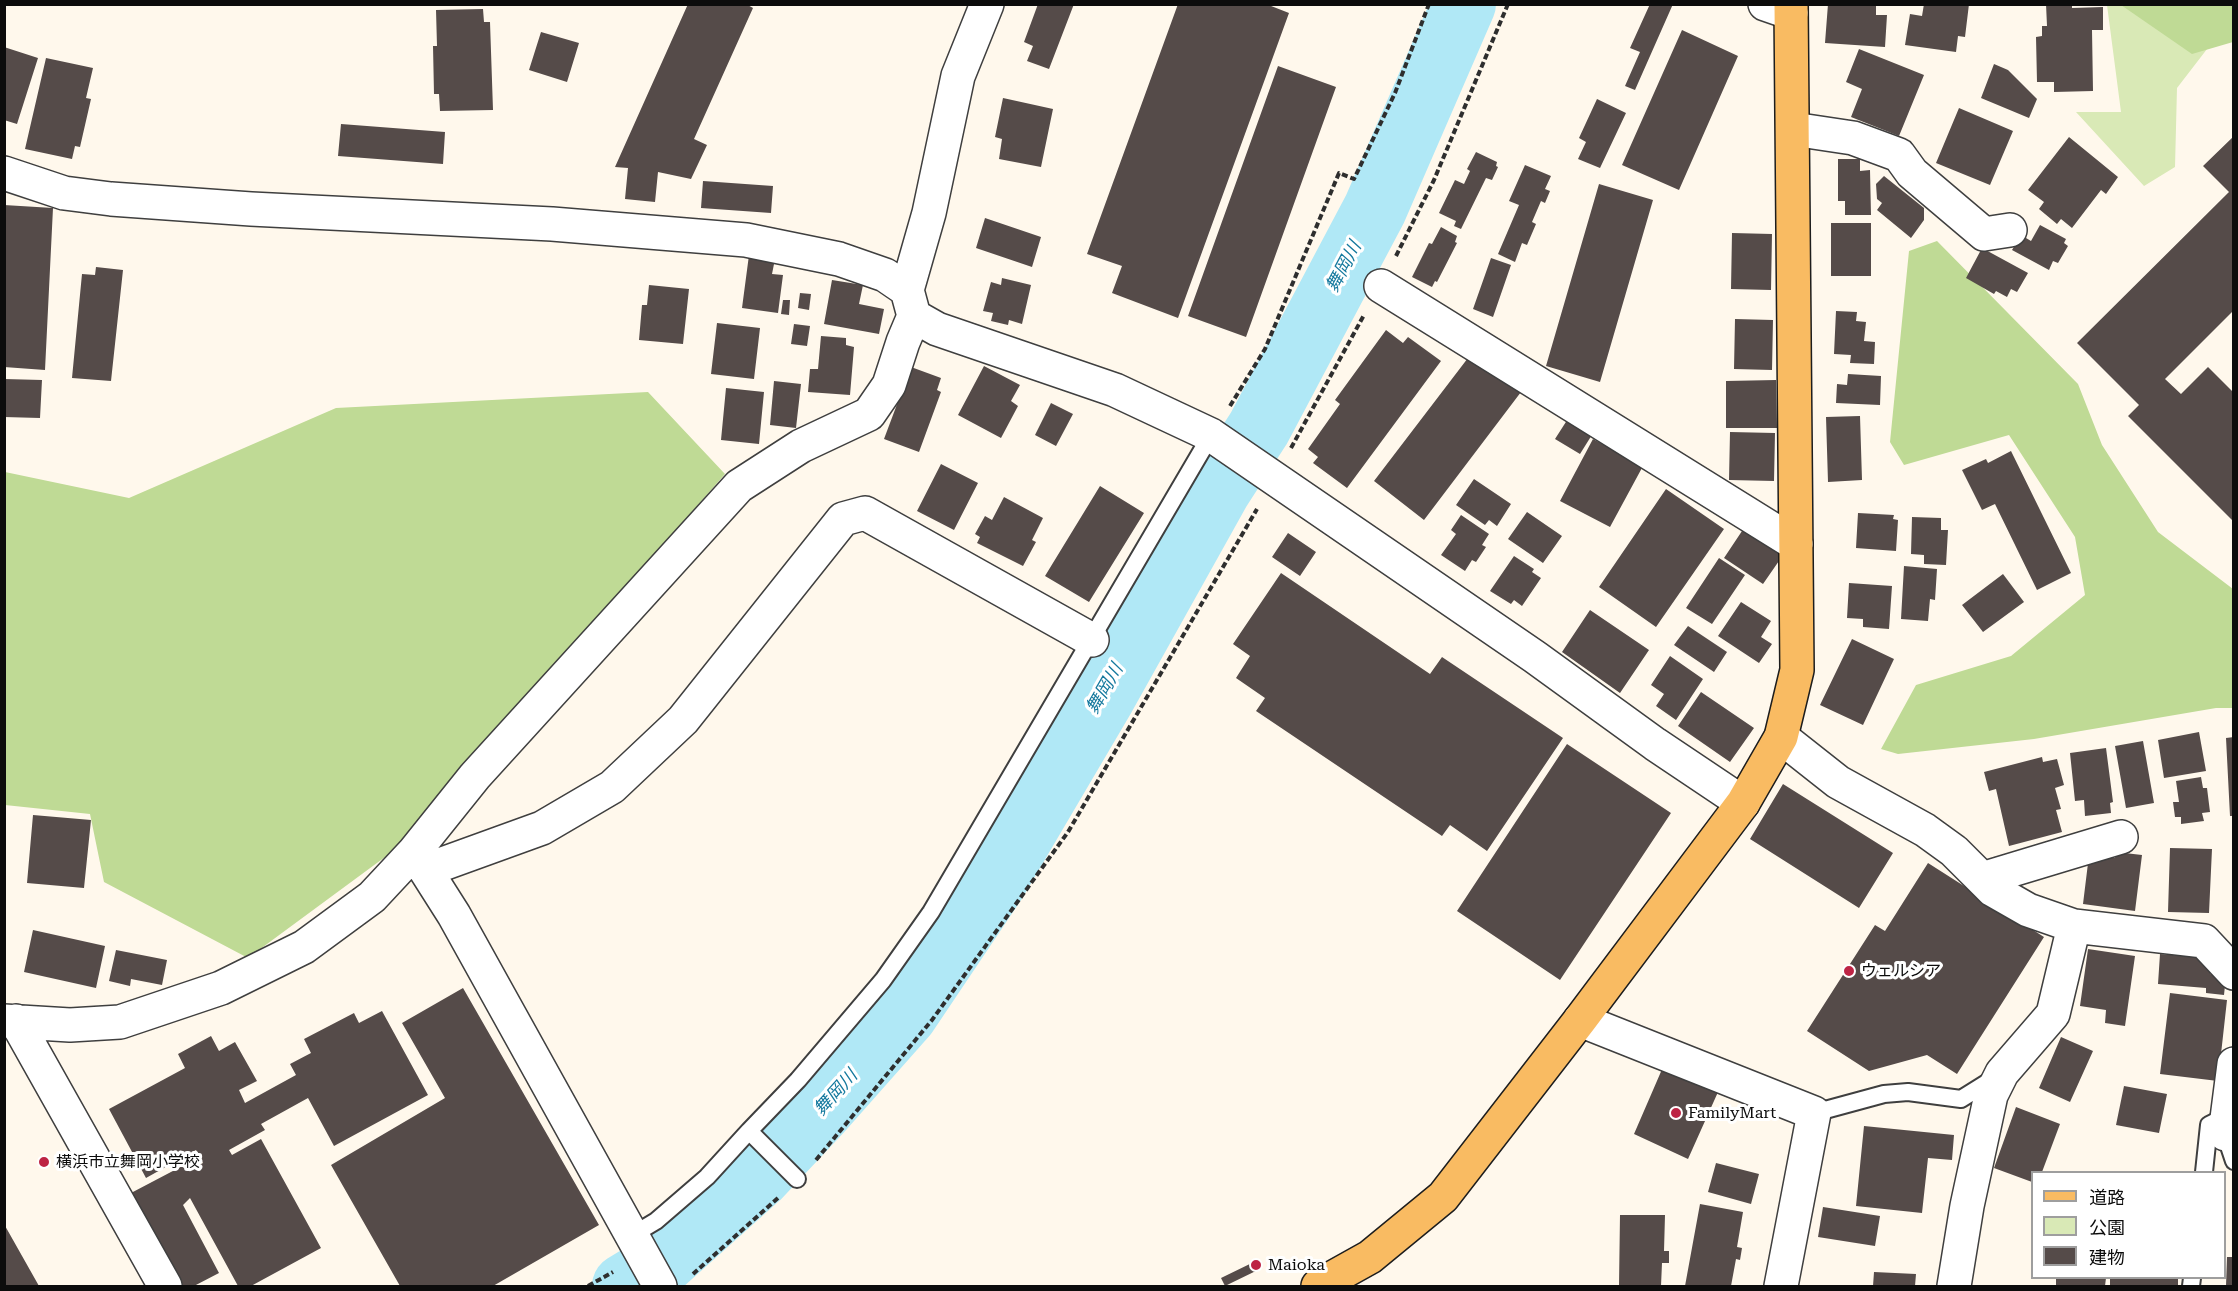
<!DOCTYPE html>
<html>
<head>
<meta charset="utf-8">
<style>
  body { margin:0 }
  #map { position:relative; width:2238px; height:1291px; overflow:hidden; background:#fff8ec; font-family:"Roboto Serif","Noto Sans JP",serif }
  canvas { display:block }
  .frame { position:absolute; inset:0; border:6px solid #0c0c0c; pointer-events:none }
  .legend { position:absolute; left:2031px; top:1171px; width:195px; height:108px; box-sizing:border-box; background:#fff; border:2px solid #9e9e9e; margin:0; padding:8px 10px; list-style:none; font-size:18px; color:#0c0c0c }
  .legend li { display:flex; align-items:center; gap:12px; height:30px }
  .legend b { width:30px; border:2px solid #9e9e9e }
</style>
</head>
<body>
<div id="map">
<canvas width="2238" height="1291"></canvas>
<div class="frame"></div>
<ul class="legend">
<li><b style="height:8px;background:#f9bb62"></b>道路</li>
<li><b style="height:16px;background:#d9e9b6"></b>公園</li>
<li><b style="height:16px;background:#554b49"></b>建物</li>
</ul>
</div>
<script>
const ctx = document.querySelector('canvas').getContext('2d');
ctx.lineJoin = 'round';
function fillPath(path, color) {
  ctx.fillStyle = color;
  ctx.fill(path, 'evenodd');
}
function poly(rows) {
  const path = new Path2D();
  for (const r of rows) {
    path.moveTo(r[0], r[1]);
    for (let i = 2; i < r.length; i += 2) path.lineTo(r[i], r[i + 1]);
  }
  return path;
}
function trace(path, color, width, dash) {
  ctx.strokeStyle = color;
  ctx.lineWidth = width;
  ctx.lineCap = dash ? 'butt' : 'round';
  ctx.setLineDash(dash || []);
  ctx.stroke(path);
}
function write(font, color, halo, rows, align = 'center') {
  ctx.font = font + ' "Roboto Serif","Noto Sans JP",serif';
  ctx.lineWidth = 6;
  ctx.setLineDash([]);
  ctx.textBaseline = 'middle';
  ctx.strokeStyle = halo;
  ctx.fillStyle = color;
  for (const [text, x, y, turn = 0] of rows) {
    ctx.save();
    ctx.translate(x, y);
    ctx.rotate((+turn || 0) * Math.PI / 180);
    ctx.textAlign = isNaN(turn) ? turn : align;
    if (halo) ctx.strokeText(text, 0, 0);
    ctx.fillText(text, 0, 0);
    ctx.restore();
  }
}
const green = poly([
  [2107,5,2151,5,2214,40,2177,88,2175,167,2144,186,2076,112,2121,112]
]);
const forest = poly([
  [2121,5,2233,5,2233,42,2192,54],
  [1937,241,2078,384,2102,445,2158,532,2233,589,2233,708,2216,708,2034,739,1898,754,1881,749,1916,685,2011,656,2085,595,2075,537,2009,435,1904,465,1890,442,1909,251],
  [648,392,725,474,400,846,248,958,104,882,90,814,5,805,5,472,129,498,336,408]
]);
const river = poly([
  [624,1286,662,1263,758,1177,821,1110,906,1014,994,883,1104,696,1219,490,1259,428,1375,209,1464,4]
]);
const building = poly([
  [688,4,746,4,753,8,694,139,707,145,691,179,658,172,655,202,625,199,628,168,615,167],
  [1038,4,1074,4,1049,69,1027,61,1033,46,1024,42],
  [1178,4,1266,4,1289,13,1178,318,1112,293,1122,266,1087,254],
  [1650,4,1673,4,1635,90,1625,86,1640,52,1630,48],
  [1828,4,1876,4,1876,15,1887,15,1885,47,1825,43],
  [1924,4,1969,4,1965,37,1958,36,1956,52,1905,45,1910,14,1922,16],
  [2046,4,2072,4,2072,8,2103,7,2103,30,2092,30,2093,91,2054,92,2054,82,2037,82,2036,37,2042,36,2042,26,2047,26],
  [483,9,484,22,490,22,493,110,440,111,439,94,434,94,433,46,437,46,436,10],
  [1682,30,1738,56,1679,190,1622,165],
  [541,32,579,43,567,82,529,70],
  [4,47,38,58,17,124,4,120],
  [1859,49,1924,75,1899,136,1851,117,1862,89,1846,82],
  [46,58,93,68,86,98,91,99,80,147,75,146,72,159,25,149],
  [1994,64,2008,70,2037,99,2029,118,1981,98],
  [1278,66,1336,87,1246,337,1188,316],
  [1003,98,1053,109,1041,167,999,159,1002,139,995,137],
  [1597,99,1626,113,1600,168,1578,159,1586,142,1579,138],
  [1959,108,2013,131,1990,185,1936,163],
  [341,124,445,132,443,164,338,156],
  [2234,136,2234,310,2165,379,2181,394,2208,367,2234,393,2234,522,2128,416,2139,405,2077,343,2229,192,2203,166],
  [2069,137,2118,177,2106,194,2101,190,2072,228,2061,219,2057,224,2039,209,2044,202,2028,190],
  [1476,152,1497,162,1496,166,1498,167,1492,180,1486,178,1461,229,1454,226,1456,221,1439,213,1455,180,1464,184,1470,171,1467,169],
  [1838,159,1860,159,1860,171,1870,170,1871,215,1845,215,1845,201,1838,201],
  [1525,165,1551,176,1545,189,1550,191,1545,203,1541,201,1532,222,1536,224,1527,245,1522,243,1515,262,1498,254,1519,205,1509,201],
  [1884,176,1924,208,1924,220,1911,238,1877,210,1882,203,1877,199,1876,184],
  [703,181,773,186,771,213,701,208],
  [1599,184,1653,200,1600,382,1546,366],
  [4,205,53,208,45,370,4,367],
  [985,218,1041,237,1032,267,976,248],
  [1831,223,1871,223,1871,276,1831,276],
  [2040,225,2066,239,2064,243,2068,246,2058,263,2053,261,2049,270,2012,250,2021,235,2031,241],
  [1441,227,1457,236,1455,242,1457,243,1437,282,1435,281,1432,287,1412,277,1429,243,1432,244],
  [1732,233,1772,234,1771,290,1731,289],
  [1982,248,2028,273,2017,292,2011,289,2007,297,1996,291,1994,294,1966,278],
  [749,255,775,259,772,274,783,275,778,313,742,308],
  [1491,258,1511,265,1493,317,1473,309],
  [96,267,123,270,111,381,72,378,82,274,95,275],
  [1002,278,1031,285,1022,324,1009,320,1008,325,991,321,993,313,983,311,991,282,1001,285],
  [832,280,863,285,859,304,884,309,879,334,824,324],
  [649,285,689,289,683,344,639,340,642,305,647,305],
  [800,293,811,294,809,310,798,308],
  [783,300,790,300,789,315,781,314],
  [1836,311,1857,312,1856,321,1866,322,1864,341,1875,342,1874,364,1850,363,1851,355,1834,354],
  [1735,319,1773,320,1772,370,1734,369],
  [717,323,760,328,754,379,711,374],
  [794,324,810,326,807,346,791,344],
  [1386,330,1403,343,1408,337,1441,361,1347,488,1313,463,1318,457,1308,449,1340,404,1335,400],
  [821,336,846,338,846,345,854,347,850,395,808,392,810,369,818,369],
  [1471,354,1521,392,1424,520,1374,481],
  [984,366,1020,385,1011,401,1018,406,1001,438,958,415],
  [911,367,941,378,937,390,941,392,919,452,884,439],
  [1848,374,1881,376,1880,405,1836,403,1837,384,1847,385],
  [4,379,42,380,40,418,4,417],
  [1776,380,1777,428,1726,428,1726,381],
  [774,381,801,384,796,428,770,425],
  [726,388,764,392,759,444,721,440],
  [1051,403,1073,414,1056,446,1035,435],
  [1571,414,1595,430,1580,454,1555,439],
  [1860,416,1862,480,1828,482,1826,417],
  [1730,432,1775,433,1774,481,1729,480],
  [1593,439,1643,466,1610,527,1560,501],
  [2011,451,2071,573,2037,590,1995,504,1982,510,1962,470,1986,459,1988,463],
  [941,464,978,483,954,530,917,511],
  [1474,479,1511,504,1497,526,1489,520,1485,525,1456,505],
  [1100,486,1144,513,1089,602,1045,576],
  [1666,489,1724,529,1656,627,1599,587],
  [1004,497,1043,518,1032,540,1036,542,1023,566,977,543,980,537,975,534,985,516,992,520],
  [1527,512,1562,536,1543,563,1508,539],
  [1858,513,1894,515,1893,519,1898,520,1896,551,1856,548],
  [1461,515,1489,534,1482,545,1486,547,1476,562,1472,560,1465,571,1441,555,1456,534,1451,530],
  [1912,517,1941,518,1941,530,1948,530,1946,565,1924,564,1924,555,1911,554],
  [1746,525,1780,548,1781,558,1763,584,1724,558],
  [1288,533,1316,552,1300,576,1272,557],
  [1514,556,1534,569,1532,572,1541,578,1522,606,1514,600,1511,604,1490,591],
  [1719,558,1745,575,1712,624,1686,608],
  [1904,566,1937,569,1935,600,1930,599,1928,621,1901,619],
  [1281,573,1430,674,1442,657,1563,738,1487,851,1450,825,1442,836,1256,711,1265,698,1236,678,1250,656,1233,644],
  [2003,574,2024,602,1983,632,1962,605],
  [1849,583,1892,586,1889,629,1863,627,1863,619,1847,618],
  [1741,602,1771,621,1761,637,1772,644,1759,663,1718,636],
  [1590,610,1649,650,1620,693,1562,652],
  [1688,626,1727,652,1714,672,1674,645],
  [1852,639,1894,659,1863,725,1820,705],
  [1670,656,1703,679,1676,720,1656,706,1664,694,1651,685],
  [1701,692,1754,728,1730,762,1678,726],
  [2199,732,2206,771,2164,778,2158,740],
  [2234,737,2234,816,2230,816,2226,738],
  [2143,741,2154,803,2126,808,2115,746],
  [1567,744,1671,813,1560,980,1457,911],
  [2106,748,2113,802,2110,803,2111,813,2085,816,2084,800,2075,801,2070,753],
  [2042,757,2043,762,2057,759,2064,785,2055,788,2061,809,2056,810,2062,832,2009,846,1996,789,1989,791,1984,772],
  [2201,777,2203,788,2207,788,2210,812,2202,813,2204,821,2181,824,2181,817,2175,817,2173,802,2179,802,2176,781],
  [1783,784,1893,853,1859,908,1750,839],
  [33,815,91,820,84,888,27,883],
  [2170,848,2212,849,2209,913,2168,912],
  [2116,852,2142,855,2135,911,2083,904,2089,855,2115,858],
  [1928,863,2044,937,1957,1074,1927,1055,1869,1071,1807,1031,1875,925,1885,931],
  [33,930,105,946,96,988,24,972],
  [2088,949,2135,956,2125,1026,2105,1023,2106,1010,2080,1006],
  [116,950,167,960,162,985,131,979,130,986,109,981],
  [2160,954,2211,958,2210,974,2226,976,2224,995,2206,993,2206,988,2158,984],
  [463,988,599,1225,493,1286,400,1286,331,1165,445,1098,402,1023],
  [2170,993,2227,1000,2218,1081,2160,1074],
  [382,1011,428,1095,334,1146,308,1098,261,1124,265,1130,229,1150,232,1155,261,1139,321,1248,251,1286,238,1286,190,1198,183,1205,219,1273,194,1286,182,1286,131,1193,190,1162,193,1168,203,1163,196,1150,146,1178,109,1109,185,1068,178,1054,211,1036,219,1051,235,1042,257,1081,239,1090,245,1103,296,1075,290,1064,311,1053,304,1039,354,1013,359,1023],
  [2061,1037,2093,1051,2070,1102,2039,1088],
  [1663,1067,1718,1092,1688,1159,1634,1134],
  [2124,1086,2167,1094,2159,1133,2116,1125],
  [2016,1107,2060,1124,2042,1172,2032,1172,2032,1182,1994,1168],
  [1864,1126,1954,1135,1952,1160,1928,1158,1922,1213,1856,1206],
  [1716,1163,1759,1174,1751,1204,1708,1192],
  [1700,1204,1743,1212,1737,1247,1742,1248,1740,1260,1736,1259,1731,1286,1685,1286],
  [1823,1207,1880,1216,1875,1246,1818,1237],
  [1620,1215,1665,1215,1664,1251,1669,1251,1669,1263,1662,1263,1661,1286,1619,1286],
  [4,1224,39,1286,4,1286],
  [2227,1257,2234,1257,2234,1286,2226,1286],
  [1258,1260,1262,1268,1225,1286,1221,1278],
  [1874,1272,1916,1274,1915,1286,1873,1286],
  [2056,1278,2106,1278,2105,1286,2056,1286],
  [2110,1278,2178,1278,2178,1286,2110,1286]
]);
const path = poly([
  [1396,256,1434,180,1508,4],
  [1230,406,1265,349,1339,173,1354,179,1395,93,1429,4],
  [1291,448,1364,315],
  [816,1160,932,1020,1068,832,1257,509],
  [693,1274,779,1197],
  [588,1286,613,1272]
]);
const lane = poly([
  [1814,1113,1884,1094,1908,1092,1961,1099,1993,1079],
  [749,1131,798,1080,883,980,931,912,1211,435],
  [2225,1134,2234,1161],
  [2204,1172,2209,1125,2227,1116],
  [631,1236,656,1221,707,1177,749,1131,797,1179],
  [2191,1286,2192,1278]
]);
const street = poly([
  [1765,4,1791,13],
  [1793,129,1853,138,1899,155,1912,173,1984,234,2010,230],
  [4,173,64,193,111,199,251,209,552,224,746,240,839,259,885,275,907,290],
  [1381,286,1796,544],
  [914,316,937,329,1115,390,1211,435,1535,657,1655,744,1743,803],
  [1781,737,1838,782,1925,830,1954,851,1993,890,2028,910,2074,926,2204,941,2234,973],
  [414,852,454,915,660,1286],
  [426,870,542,828,612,787,683,720,843,519,865,513,1092,640],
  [1982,879,2121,837],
  [1580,1020,1814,1113,1781,1286],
  [4,1021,70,1025,120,1022,221,988,304,947,372,897,414,852,475,776,739,486,801,446,869,414,889,385,903,342,914,316,907,290,929,213,958,76,987,4],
  [16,1021,165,1286],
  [2225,1134,2234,1064],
  [1954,1286,1967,1206,1991,1095,2002,1073,2053,1014,2074,926]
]);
const primary = poly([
  [1318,1286,1370,1257,1443,1197,1580,1020,1743,803,1781,737,1797,670,1791,4]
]);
const markers = [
  [1849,971,6,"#bd2444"],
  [1676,1113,6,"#bd2444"],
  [44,1162,6,"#bd2444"],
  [1256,1265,6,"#bd2444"]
];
const poiNames = [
  ["ウェルシア",1861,971],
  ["FamilyMart",1688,1113],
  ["横浜市立舞岡小学校",56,1162],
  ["Maioka",1268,1265]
];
const waterNames = [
  ["舞岡川",1344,267,-62],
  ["舞岡川",1105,689,-60],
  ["舞岡川",836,1093,-48]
];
fillPath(green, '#d9e9b6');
fillPath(forest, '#bfda95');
trace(river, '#b0e8f6', 64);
fillPath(building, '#554b49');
trace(lane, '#3f3f3f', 20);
trace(street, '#3f3f3f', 36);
trace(primary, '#1d1d1d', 36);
trace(path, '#2e2e2e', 4, [6, 3]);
trace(lane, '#fff', 16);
trace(street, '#fff', 33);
trace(primary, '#f9bb62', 33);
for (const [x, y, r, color] of markers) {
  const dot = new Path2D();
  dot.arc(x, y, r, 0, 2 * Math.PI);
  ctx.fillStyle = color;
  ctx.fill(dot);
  trace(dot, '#fff', 2);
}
write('16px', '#0c0c0c', '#fff', poiNames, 'left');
write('italic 18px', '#15799e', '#fff', waterNames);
</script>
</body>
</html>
